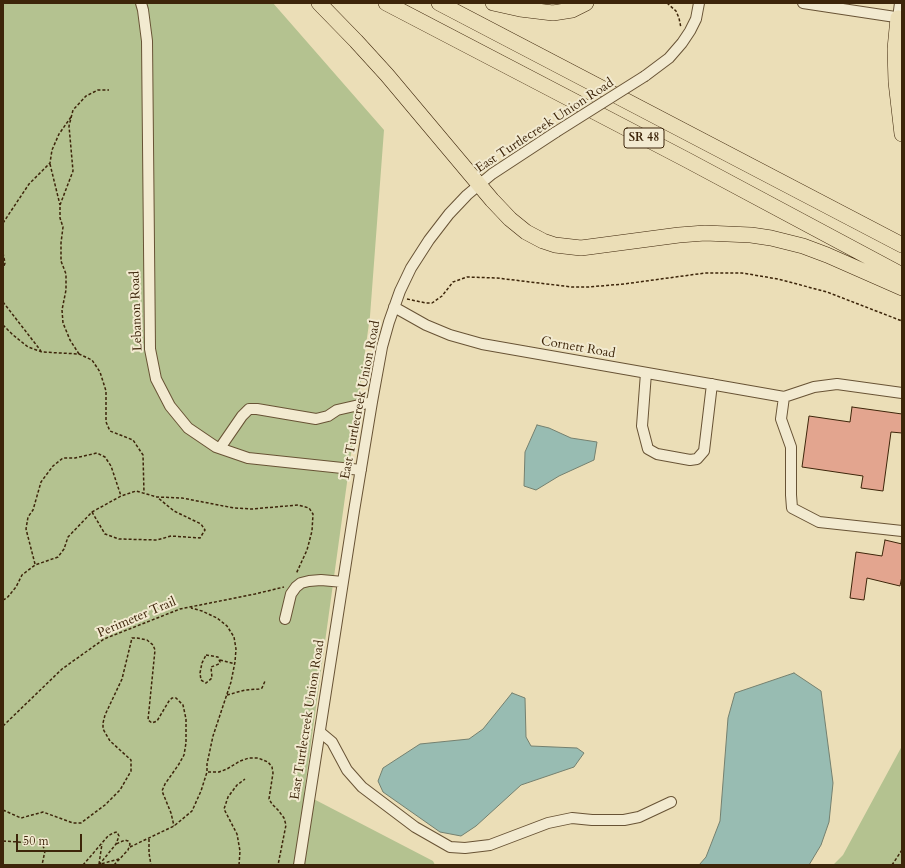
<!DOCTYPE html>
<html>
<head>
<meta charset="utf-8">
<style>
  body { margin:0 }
  #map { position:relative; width:905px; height:868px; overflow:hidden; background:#ebdeb7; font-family:Cardo,serif }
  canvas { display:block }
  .frame { position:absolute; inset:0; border:4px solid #3d250a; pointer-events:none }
  .scale { position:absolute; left:16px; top:834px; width:66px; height:18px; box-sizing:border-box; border:2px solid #3d250a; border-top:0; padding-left:5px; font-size:12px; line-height:14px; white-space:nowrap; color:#3d250a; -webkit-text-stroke:3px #f2ead0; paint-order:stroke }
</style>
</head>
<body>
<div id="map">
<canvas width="905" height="868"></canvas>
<div class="frame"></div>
<div class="scale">50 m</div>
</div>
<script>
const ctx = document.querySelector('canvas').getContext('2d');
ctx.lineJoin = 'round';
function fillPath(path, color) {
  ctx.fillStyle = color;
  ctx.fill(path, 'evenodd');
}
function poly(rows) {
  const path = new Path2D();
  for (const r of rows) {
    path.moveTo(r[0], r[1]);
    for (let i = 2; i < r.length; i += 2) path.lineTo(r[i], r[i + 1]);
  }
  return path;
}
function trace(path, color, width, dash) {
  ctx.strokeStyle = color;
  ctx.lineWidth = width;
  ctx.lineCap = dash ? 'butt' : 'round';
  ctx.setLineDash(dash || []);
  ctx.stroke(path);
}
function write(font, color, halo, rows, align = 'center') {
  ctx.font = font + ' Cardo,serif';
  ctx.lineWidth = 4;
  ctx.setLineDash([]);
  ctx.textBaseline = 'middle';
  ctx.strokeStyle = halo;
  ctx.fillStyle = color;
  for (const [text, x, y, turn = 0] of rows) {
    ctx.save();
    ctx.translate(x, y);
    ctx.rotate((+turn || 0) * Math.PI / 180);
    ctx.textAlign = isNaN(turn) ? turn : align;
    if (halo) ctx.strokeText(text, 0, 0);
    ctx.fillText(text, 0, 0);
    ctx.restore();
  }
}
const green = poly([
  [3,3,273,3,384,130,370,316,304,794,433,861,435,865,3,865],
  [902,746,902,865,833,865,843,855]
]);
const water = poly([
  [537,425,549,428,571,438,597,442,594,460,559,476,536,490,524,486,525,452,537,425],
  [794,673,821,691,833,783,829,822,821,845,809,865,699,865,706,857,720,821,728,718,735,693,794,673],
  [512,693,525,698,526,737,531,746,577,748,584,753,574,767,521,785,476,826,461,836,440,832,383,792,378,781,383,768,420,744,469,739,483,729,512,693]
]);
const building = poly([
  [852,407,902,414,902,433,891,432,883,491,861,488,863,476,802,467,809,416,850,422,852,407],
  [885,540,902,544,902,576,900,586,867,578,864,600,850,598,856,552,882,556,885,540]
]);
const path = poly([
  [667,3,676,11,679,18,681,28],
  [50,164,60,205],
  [3,223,29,184,50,163,52,150,59,134,71,117],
  [3,253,5,263,3,269],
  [407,299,426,303,432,303,442,296,453,282,467,277,497,278,572,287,588,287,624,284,705,273,742,273,778,279,827,292,902,321],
  [3,302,41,351],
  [3,325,13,335,28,347,42,352,79,354,92,360,100,372,106,391,106,422,110,431,133,440,143,455,144,493],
  [79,354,70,340,63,323,62,310,66,290,66,274,61,261,61,243,63,227,60,218,60,205,73,171,69,126,73,110,86,96,98,90,109,90],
  [92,512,105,534,119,539,157,540,171,536,200,538,205,530,201,524,174,511,157,497],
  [35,564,26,529,28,517,33,510,41,482,53,466,63,458,75,458,97,453,105,457,111,466,121,496],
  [3,600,7,598,16,587,22,575,35,565,58,557,64,549,68,537,92,512,121,496,136,491,157,497,182,498,234,508,252,509,298,505,309,508,313,514,312,531,307,550,296,574],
  [206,655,218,657,220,662,219,664,211,667,212,678,206,683,201,680,200,673,202,663,206,655],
  [220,660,235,664],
  [227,695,245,690,259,689,262,688,265,681],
  [3,726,62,669,104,639,180,609,255,594,284,587],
  [208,772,219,772,227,769,240,761,249,758,258,758,268,762,272,767,273,773,269,799,272,804,278,810,284,818,286,825,278,865],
  [3,810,21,818,43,812,73,823,81,823,105,805,120,790,131,771,131,760,110,741,103,729,103,723,105,715,122,679,132,638,137,638,147,640,153,645,155,650,148,720,152,723,157,721,169,701,172,698,176,698,183,705,186,719,186,743,184,755,179,764,165,784,162,791,171,813,174,826],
  [149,839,149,853,151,865],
  [3,841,33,843,43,846,45,851,42,865],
  [130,847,174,826,192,811,201,791,207,772,207,764,213,736,231,682,235,662,236,649,234,637,227,626,217,618,202,611,191,608],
  [99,864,102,844],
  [83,865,108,836,113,833,117,832,119,836,116,844,99,865],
  [97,865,119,859],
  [114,865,128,850,130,844,128,841,125,840,116,844],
  [239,865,240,851,237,834,224,809,228,797,237,785,245,779],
  [892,865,902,850]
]);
const minor = poly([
  [141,3,143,10,147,41,150,349,156,379,170,406,188,428,216,447,248,458,361,470],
  [803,3,902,18],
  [898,18,900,3],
  [645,76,669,58,682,43,690,31,696,19,699,3],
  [394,307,426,325,450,335,482,344,784,397,814,387,837,384,902,393],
  [646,373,642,426,648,449,657,454,690,460,697,459,704,451,712,384],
  [784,397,781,419,791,447,791,495,792,508,819,522,902,531],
  [220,448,242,416,249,409,257,409,316,419,328,416,337,410,372,402],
  [285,619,291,594,296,587,301,583,309,581,321,580,343,582],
  [320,732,332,742,347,770,362,787,415,827,450,847,465,848,490,845,548,823,572,818,592,820,624,820,639,817,671,802],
  [299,865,354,511,372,402,382,347,389,322,400,291,411,268,429,240,449,214,467,195,492,174,556,132]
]);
const highway = poly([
  [319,3,356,41,387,75,492,200,510,219,526,232,543,241,555,245,581,248,679,235,705,233,751,235,771,238,803,246,827,255,902,288],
  [386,3,687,160,902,275],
  [439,3,902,245],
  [493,3,520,9,553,13,572,10,586,3],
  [898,18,895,49,896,82,902,134]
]);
const minorBridge = poly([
  [556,132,645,76]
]);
const shields = [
  [644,138,40]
];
const shieldNames = [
  ["SR 48",644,138]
];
const streetNames = [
  ["East Turtlecreek Union Road",545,126,-33],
  ["Lebanon Road",137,311,-92],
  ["Cornett Road",578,348,10],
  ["East Turtlecreek Union Road",361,400,-79],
  ["Perimeter Trail",137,618,-23],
  ["East Turtlecreek Union Road",308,720,-81]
];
fillPath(green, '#b4c290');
fillPath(water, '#98bcb2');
trace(water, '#74806f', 1);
fillPath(building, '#e3a58f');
trace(building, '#3d250a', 1);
trace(minor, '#685335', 12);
trace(highway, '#3d250a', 16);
trace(path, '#3d250a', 1.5, [3, 2]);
trace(minor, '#f2ead0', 10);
trace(highway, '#ebdeb7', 15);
trace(minorBridge, '#685335', 12, []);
trace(minorBridge, '#f2ead0', 10);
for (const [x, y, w] of shields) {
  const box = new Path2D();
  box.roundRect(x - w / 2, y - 10, w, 20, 3);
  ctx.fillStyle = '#f2ead0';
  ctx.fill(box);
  trace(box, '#3d250a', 1);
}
write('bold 12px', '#3d250a', null, shieldNames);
write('13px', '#3d250a', '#f2ead0', streetNames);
</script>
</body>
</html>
